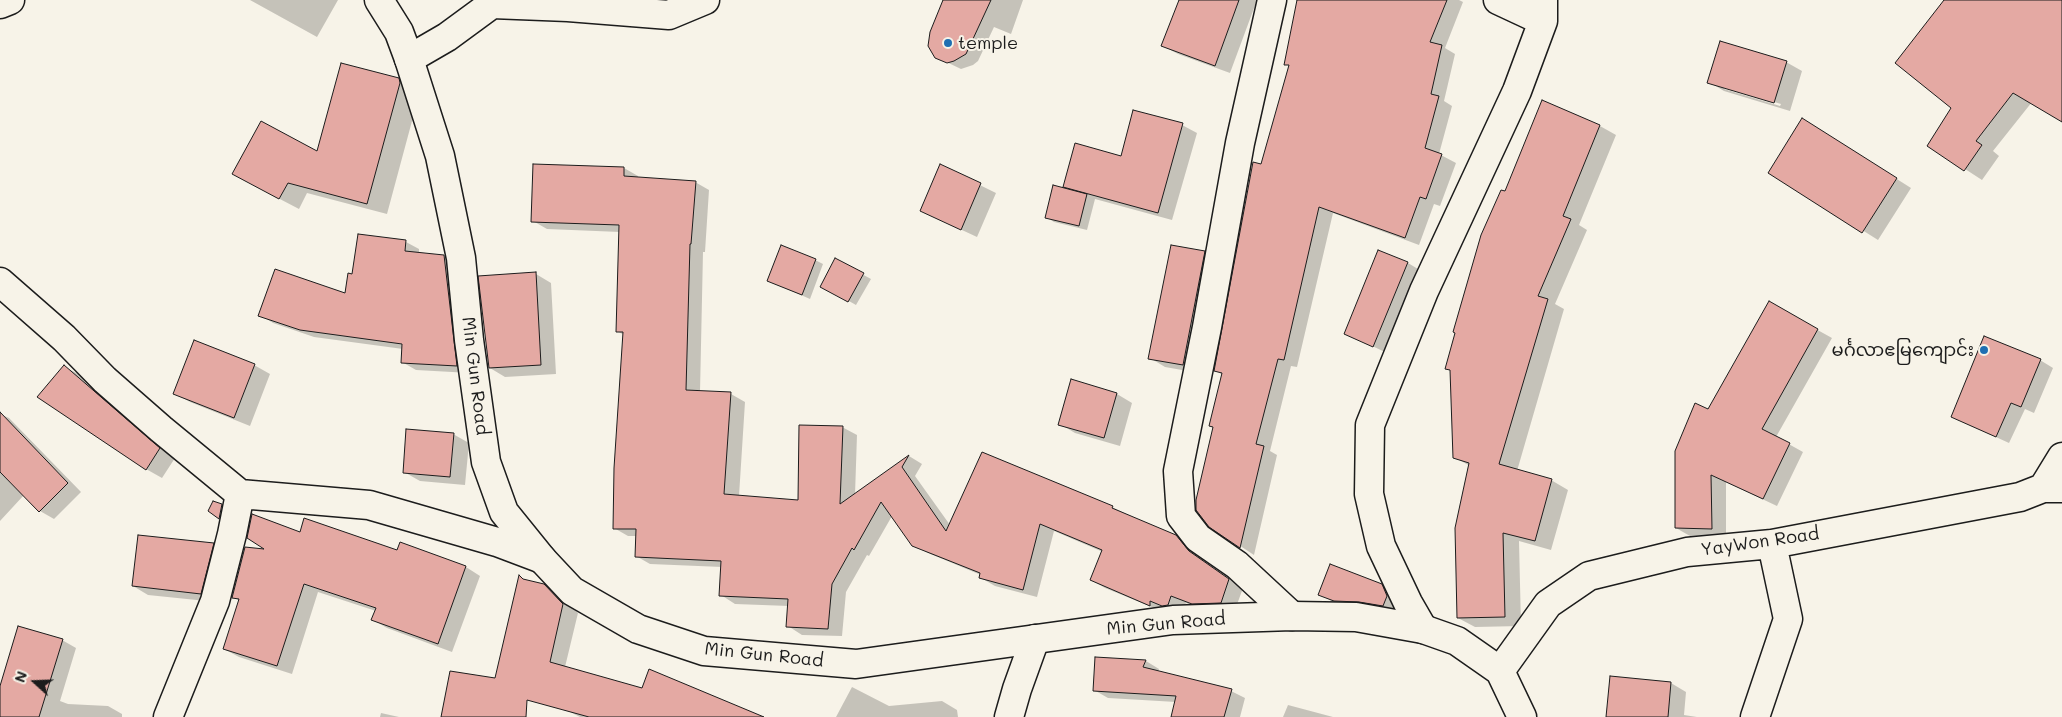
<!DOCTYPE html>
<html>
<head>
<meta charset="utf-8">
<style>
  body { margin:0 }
  #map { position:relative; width:2062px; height:717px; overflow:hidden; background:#f7f3e8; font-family:Mali,sans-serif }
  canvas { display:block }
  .north { position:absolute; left:10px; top:657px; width:50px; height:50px; -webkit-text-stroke:4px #f7f3e8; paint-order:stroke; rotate:290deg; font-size:14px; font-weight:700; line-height:20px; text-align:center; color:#1c1c1c }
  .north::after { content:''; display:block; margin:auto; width:18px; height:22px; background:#1c1c1c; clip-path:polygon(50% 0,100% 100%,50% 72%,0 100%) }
</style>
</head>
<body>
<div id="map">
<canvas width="2062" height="717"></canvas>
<div class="north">N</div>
</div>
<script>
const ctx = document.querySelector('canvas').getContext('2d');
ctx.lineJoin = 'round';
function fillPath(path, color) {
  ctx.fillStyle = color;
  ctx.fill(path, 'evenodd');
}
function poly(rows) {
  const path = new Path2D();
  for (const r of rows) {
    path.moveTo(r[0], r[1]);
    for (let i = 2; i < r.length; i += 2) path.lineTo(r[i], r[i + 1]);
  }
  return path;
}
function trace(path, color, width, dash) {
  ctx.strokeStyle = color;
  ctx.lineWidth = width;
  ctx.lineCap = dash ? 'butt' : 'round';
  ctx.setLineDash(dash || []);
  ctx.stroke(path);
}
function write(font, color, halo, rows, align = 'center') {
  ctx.font = font + ' Mali,"Noto Sans Myanmar",sans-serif';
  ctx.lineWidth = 4;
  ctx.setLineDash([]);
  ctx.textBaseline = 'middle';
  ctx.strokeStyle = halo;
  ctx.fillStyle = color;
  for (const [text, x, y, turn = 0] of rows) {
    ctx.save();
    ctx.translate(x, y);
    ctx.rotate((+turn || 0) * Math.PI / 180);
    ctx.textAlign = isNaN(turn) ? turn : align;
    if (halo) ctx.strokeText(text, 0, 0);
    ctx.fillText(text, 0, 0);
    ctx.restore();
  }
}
const shadow = poly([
  [250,0,338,0,317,37],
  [945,0,1023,0,1011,34,994,27,978,61,973,65,961,69,936,57,932,52,929,39],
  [1180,0,1257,0,1230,73,1178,54,1163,46],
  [1298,0,1459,0,1463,2,1445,48,1455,54,1444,101,1452,106,1439,154,1456,163,1440,206,1434,204,1419,245,1333,213,1297,367,1291,366,1270,451,1277,455,1254,555,1210,526,1214,428,1211,426,1223,375,1215,370,1262,165,1290,66,1286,64],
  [1945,0,2062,0,2062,120,2032,102,1993,151,1999,156,1982,180,1928,145,1953,108],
  [1786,62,1802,71,1790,111,1724,91,1709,82],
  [1724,87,1781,104,1780,106,1724,89],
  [398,79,418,91,419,95,387,214,307,193,299,209,253,185,317,152],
  [1182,125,1197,133,1172,220,1095,199,1087,230,1054,222,1046,217,1071,190,1064,186],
  [1600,126,1616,135,1579,225,1587,230,1555,304,1564,309,1517,471,1551,480,1568,490,1551,550,1519,541,1521,626,1475,627,1458,618,1470,466,1454,457,1452,371,1447,368,1506,193],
  [1818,129,1911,188,1878,240,1770,172],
  [941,166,996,193,977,237,921,211],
  [624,168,638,176,638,178,695,182,709,190,705,252,703,252,700,392,731,394,745,402,739,496,799,501,842,427,857,435,855,495,909,456,922,464,915,476,950,525,982,454,1112,507,1190,545,1203,560,1243,588,1235,610,1207,611,1186,603,1182,612,1164,612,1105,588,1091,580,1103,552,1054,531,1037,597,995,586,981,578,981,575,928,553,913,545,892,516,869,556,867,555,846,592,842,636,802,635,788,626,789,606,735,604,721,595,722,567,650,564,636,556,637,536,628,536,614,528,624,335,617,331,620,232,547,229,533,221],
  [359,235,406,242,419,249,419,254,444,256,458,264,470,373,416,370,402,362,403,349,314,337,273,323,260,315,346,295,353,275],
  [1379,252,1408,263,1423,272,1389,354,1345,333],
  [1204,253,1220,262,1199,373,1165,367,1150,358],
  [815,260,823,264,810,299,769,281],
  [836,260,871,279,856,305,822,286],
  [536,274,551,283,556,374,505,377,490,368],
  [1769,303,1832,338,1776,437,1803,452,1777,506,1726,482,1726,536,1690,536,1676,528,1708,411],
  [2040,360,2053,368,2034,413,2025,409,2009,443,1952,417],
  [254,365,270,374,250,426,190,402,174,393],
  [65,367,80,375,175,458,162,478,146,469],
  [1072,381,1117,394,1132,403,1120,446,1075,433,1060,424],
  [0,414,9,418,81,492,54,519,40,511,24,495,0,521],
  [453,434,469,443,465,485,420,481,404,472],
  [301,534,398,552,401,544,466,567,480,576,452,652,387,628,373,620,376,611,318,592,292,674,239,657,224,649,240,601,233,597,269,551],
  [213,544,228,553,216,602,148,595,133,586],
  [543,585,558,594,578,613,565,667,718,717,580,717,568,711,517,695,512,717,442,717,496,679],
  [1381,585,1397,594,1399,614,1335,603,1319,594],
  [62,640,76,648,60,701,68,704,108,706,122,714,122,717,0,717,0,690],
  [1096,658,1146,661,1159,669,1158,672,1231,691,1245,698,1240,717,1172,717,1176,702,1108,698,1094,690],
  [1671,683,1686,692,1684,715,1697,717,1607,717],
  [852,687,889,706,942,701,957,710,958,717,836,717],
  [1288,705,1333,717,1283,717],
  [381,713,399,717,380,717]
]);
const building = poly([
  [943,0,991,0,966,54,954,61,947,63,935,58,928,46,930,32,943,0],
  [1179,0,1239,0,1215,66,1161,46,1179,0],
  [1297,0,1447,0,1430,42,1442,45,1431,94,1439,96,1425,148,1442,154,1426,199,1420,197,1405,238,1319,207,1284,360,1278,359,1256,444,1264,446,1240,548,1209,527,1196,510,1196,500,1213,427,1209,426,1222,373,1214,371,1253,162,1261,164,1289,65,1284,65,1297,0],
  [1944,0,2062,0,2062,122,2013,93,1976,141,1982,145,1964,171,1927,146,1951,108,1895,63,1944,0],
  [1720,41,1787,61,1774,103,1707,83,1720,41],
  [341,63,399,78,400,83,367,204,288,183,279,199,232,174,261,121,317,151,341,63],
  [1542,100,1600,125,1563,216,1571,219,1538,296,1548,299,1499,464,1552,479,1535,541,1503,533,1505,617,1457,618,1455,528,1469,463,1453,458,1450,370,1445,369,1455,333,1453,332,1481,235,1501,190,1505,191,1542,100],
  [1133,110,1183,123,1158,213,1063,187,1075,143,1121,156,1133,110],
  [1802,118,1897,178,1862,233,1768,173,1802,118],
  [533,164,624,167,624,176,696,181,691,244,690,244,686,390,731,392,724,494,798,500,799,425,843,426,840,504,909,455,902,467,946,531,982,452,1113,506,1112,508,1176,535,1189,551,1229,579,1221,603,1192,604,1171,596,1168,605,1162,606,1150,601,1150,606,1090,580,1102,550,1040,524,1023,590,979,578,980,573,912,546,881,502,854,550,852,548,832,584,828,629,786,627,788,599,719,596,721,561,635,557,636,529,613,529,614,468,623,332,616,332,619,225,531,222,533,164],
  [940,164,981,183,961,230,920,211,940,164],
  [1053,185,1087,194,1079,226,1045,218,1053,185],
  [358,234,406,240,405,251,444,255,457,366,401,363,402,344,300,330,258,316,275,269,345,293,348,273,352,274,358,234],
  [781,245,816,259,802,295,767,281,781,245],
  [1171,245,1205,251,1183,365,1148,359,1171,245],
  [1378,250,1408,262,1373,347,1344,334,1378,250],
  [835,258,864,273,848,302,820,287,835,258],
  [536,272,541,365,489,368,478,276,536,272],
  [1769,301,1818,329,1762,429,1790,443,1763,499,1711,475,1712,529,1675,528,1675,451,1695,403,1708,409,1769,301],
  [1984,336,2041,359,2021,407,2011,403,1996,437,1951,417,1984,336],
  [194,340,255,364,234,418,173,394,194,340],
  [64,365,160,448,146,470,37,397,64,365],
  [1071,379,1117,393,1104,438,1058,425,1071,379],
  [0,412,68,483,39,512,0,472,0,412],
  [406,429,454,433,450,477,403,473,406,429],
  [213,501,222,504,219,519,208,511,213,501],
  [252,514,300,532,304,518,397,550,400,542,466,566,438,644,371,620,376,608,304,584,277,666,223,649,239,599,232,598,245,547,264,549,247,538,252,514],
  [138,535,214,543,201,594,132,586,138,535],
  [1330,564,1382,584,1387,596,1383,606,1359,602,1334,601,1318,595,1330,564],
  [519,575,523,579,544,584,563,604,550,662,642,688,649,669,764,717,589,717,527,700,526,717,441,717,450,671,495,678,519,575],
  [18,626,63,639,39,717,0,717,0,686,18,626],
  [1095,657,1146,660,1143,667,1232,689,1224,717,1171,717,1176,696,1093,691,1095,657],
  [1610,676,1671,682,1668,717,1606,717,1610,676]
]);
const street = poly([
  [1272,0,1240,143,1207,327,1178,471,1181,516,1198,538,1237,565,1292,616],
  [1498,0,1543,21],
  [0,4,10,0],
  [409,59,447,37,492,4,568,7,669,15,705,0],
  [0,282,64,338,105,380,161,429,240,494,369,505,497,542,542,559],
  [2043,488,2062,457],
  [1423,629,1408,603,1381,546,1369,494,1370,425,1424,291,1517,91,1543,21,1543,0],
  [1500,671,1548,604,1589,576,1687,552,1772,544,2020,497,2043,488,2062,488],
  [168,717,215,601,232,534,240,494],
  [1009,717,1017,689,1035,639],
  [1755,717,1788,619,1772,544]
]);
const secondary = poly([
  [379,0,399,32,409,59,440,156,461,258,469,340,486,462,504,512,542,559,572,591,638,629,704,651,856,664,1173,620,1292,616,1356,617,1423,629,1457,641,1500,671,1522,717]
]);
const markers = [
  [948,43,5,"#1f6fb2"],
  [1984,350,5,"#1f6fb2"]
];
const poiNames = [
  ["temple",958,43],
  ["မင်္ဂလာဧမြကျောင်း",1974,350,"right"]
];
const streetNames = [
  ["Min Gun Road",475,376,83],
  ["YayWon Road",1760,542,-8],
  ["Min Gun Road",1166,624,-5],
  ["Min Gun Road",764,655,6]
];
fillPath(shadow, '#0003');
fillPath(building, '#e4a9a3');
trace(building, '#1c1c1c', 1);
trace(street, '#1c1c1c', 31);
trace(secondary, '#1c1c1c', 31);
trace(street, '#f7f3e8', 28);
trace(secondary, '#f7f3e8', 28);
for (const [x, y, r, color] of markers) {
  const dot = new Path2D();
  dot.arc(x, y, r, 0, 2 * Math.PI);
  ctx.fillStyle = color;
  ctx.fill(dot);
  trace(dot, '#f7f3e8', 2);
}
write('18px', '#1c1c1c', '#f7f3e8', poiNames, 'left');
write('18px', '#1c1c1c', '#f7f3e8', streetNames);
</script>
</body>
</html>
